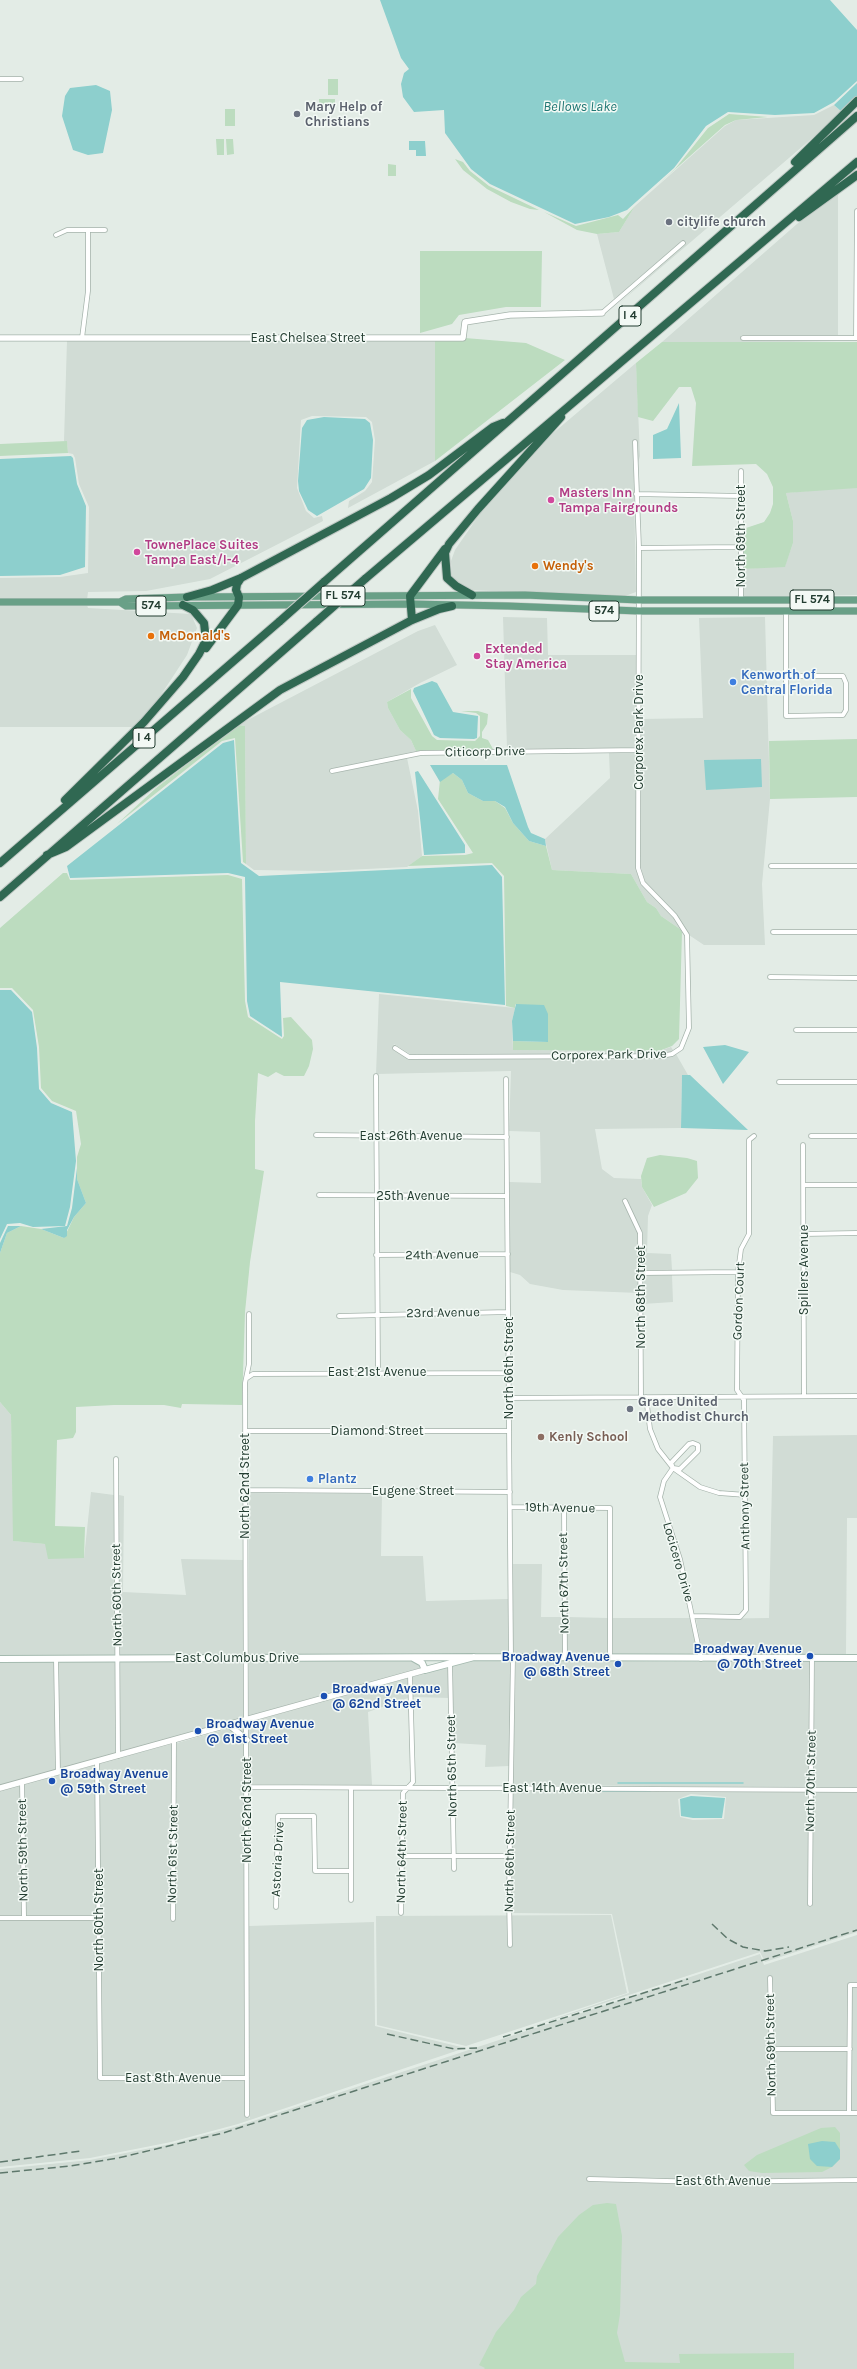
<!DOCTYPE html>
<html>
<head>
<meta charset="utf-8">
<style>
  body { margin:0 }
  canvas { display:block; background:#e3ece6 }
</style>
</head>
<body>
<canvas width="857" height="2369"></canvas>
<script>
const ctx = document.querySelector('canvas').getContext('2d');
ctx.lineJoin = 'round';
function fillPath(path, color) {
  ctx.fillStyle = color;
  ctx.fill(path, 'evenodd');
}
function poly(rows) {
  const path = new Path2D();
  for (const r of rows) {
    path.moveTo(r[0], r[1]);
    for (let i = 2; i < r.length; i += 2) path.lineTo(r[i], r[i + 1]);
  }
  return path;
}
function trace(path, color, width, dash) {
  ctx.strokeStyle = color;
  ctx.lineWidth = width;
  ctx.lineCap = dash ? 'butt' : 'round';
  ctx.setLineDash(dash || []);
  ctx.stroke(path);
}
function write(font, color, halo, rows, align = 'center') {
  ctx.font = font + ' Karla,sans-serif';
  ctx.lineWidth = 3;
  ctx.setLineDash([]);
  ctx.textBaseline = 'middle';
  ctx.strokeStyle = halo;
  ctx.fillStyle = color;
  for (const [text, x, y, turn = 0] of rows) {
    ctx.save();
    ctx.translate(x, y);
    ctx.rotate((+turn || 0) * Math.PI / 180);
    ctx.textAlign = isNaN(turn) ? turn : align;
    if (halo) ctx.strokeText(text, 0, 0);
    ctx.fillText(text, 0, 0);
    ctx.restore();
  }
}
const built = poly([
  [834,105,842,112,838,116,616,306,686,243,683,240,614,299,597,234,619,232,635,206,725,126,736,120,814,115],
  [838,192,838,335,741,335,741,340,838,342,662,342,813,210],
  [67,340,435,340,435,461,348,508,349,501,365,491,372,482,375,440,372,422,366,417,312,416,301,420,297,488,306,511,314,518,322,516,323,521,210,579,146,591,88,592,87,600,0,600,0,578,60,577,88,573,89,507,79,484,75,458,73,454,68,453,67,442,64,441],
  [636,363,640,456,636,470,637,440,633,440,636,592,625,596,467,590,452,579,451,561,455,550,490,499,539,445],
  [840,488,857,488,857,595,743,597,744,569,785,566,793,543,793,521,786,493],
  [0,605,87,605,88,608,191,614,197,628,187,655,157,701,135,727,0,727],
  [503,617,547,618,548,655,637,655,637,748,507,749],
  [765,617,770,799,762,884,765,945,704,945,689,935,676,914,645,882,641,868,641,719,703,718,699,618],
  [435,625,457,665,420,683,387,702,388,708,400,730,411,740,416,751,329,770,330,774,407,758,418,811,422,856,407,867,326,871,254,870,246,864,245,726,238,725,418,631],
  [609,753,637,753,636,869,641,885,673,918,680,929,661,916,656,908,647,902,631,874,552,870,545,839,610,778],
  [379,994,515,1008,512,1021,513,1050,659,1051,671,1047,673,1050,671,1052,661,1054,410,1054,394,1044,392,1049,409,1059,661,1059,676,1054,688,1075,682,1075,681,1128,595,1129,602,1169,614,1178,641,1179,642,1187,652,1205,648,1216,647,1253,671,1254,672,1270,643,1270,643,1233,625,1198,622,1201,638,1233,639,1293,563,1290,530,1284,520,1275,510,1272,509,1182,541,1183,540,1132,509,1131,511,1071,376,1074],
  [643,1275,672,1275,673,1302,643,1304],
  [0,1402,11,1415,14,1541,45,1544,84,1558,91,1492,114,1495,116,1656,0,1656],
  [857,1435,857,1518,847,1518,846,1655,703,1656,696,1619,769,1618,773,1436],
  [249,1493,382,1494,381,1556,423,1556,426,1601,508,1599,509,1655,439,1653,249,1656],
  [119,1495,124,1496,123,1592,186,1595,181,1559,244,1560,245,1656,120,1656],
  [513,1564,542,1564,541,1617,563,1617,563,1655,513,1655],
  [567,1617,608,1618,608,1655,567,1655],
  [613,1618,691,1618,698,1656,613,1655],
  [409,1660,418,1663,422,1669,249,1717,249,1661],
  [474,1660,511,1660,509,1766,485,1767,486,1745,454,1743,452,1665],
  [516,1660,700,1662,810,1660,809,1787,513,1785],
  [815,1660,857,1660,857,1787,813,1787],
  [0,1661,54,1661,56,1770,0,1785],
  [58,1661,116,1661,115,1754,60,1768],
  [120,1661,245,1661,244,1718,120,1752],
  [448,1666,449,1698,413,1697,412,1677],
  [408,1678,408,1698,368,1712,372,1785,250,1784,249,1722],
  [244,1724,245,2076,102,2076,99,1763,172,1744,170,1921,175,1921,177,1743],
  [95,1765,97,1915,26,1915,24,1784],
  [20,1785,22,1915,0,1915,0,1790],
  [513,1790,809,1792,808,1907,812,1907,813,1792,857,1792,857,1932,765,1962,760,1952,513,2033,629,1993,612,1914,511,1913],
  [691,1794,726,1797,724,1819,693,1820,680,1817,678,1799],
  [611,1915,627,1993,466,2046,377,2025,376,1916],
  [0,1920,97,1920,98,2081,245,2081,245,2117,250,2118,249,1926,374,1922,375,2026,465,2048,238,2124,171,2142,90,2158,0,2167],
  [857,1935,857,2177,645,2181,857,2183,857,2369,0,2369,0,2169,90,2160,171,2144,238,2126,760,1954,764,1965]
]);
const green = poly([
  [328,79,338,79,338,95,328,95],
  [319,99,335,99,335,106,319,106],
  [225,109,235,109,235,126,225,126],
  [729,114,768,117,736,120,725,125,654,188,675,169,708,128],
  [216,139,224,139,224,155,217,155],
  [226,139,233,139,234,154,227,155],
  [455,159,463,162,470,171,489,186,539,210,530,209,511,202,487,189,463,170],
  [388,164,396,165,396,176,388,176],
  [635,206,619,232,597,234,577,230,544,212,576,226,618,215,623,219],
  [420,251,542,251,541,307,506,307,459,315,452,324,420,333],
  [465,338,526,343,565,360,435,461,435,340],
  [662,342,857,342,857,488,786,493,793,521,793,543,785,567,744,569,743,529,764,522,770,513,773,504,773,487,767,474,756,464,692,466,696,403,691,387,679,387,653,421,638,417,636,363],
  [67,441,68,453,0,456,0,444],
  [411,689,411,698,432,736,437,740,475,741,480,736,480,716,476,713,461,711,478,711,488,714,487,724,482,732,482,738,488,740,493,749,416,751,411,740,400,730,388,708,387,702],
  [238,725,245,726,246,864,243,862,235,738,222,741,117,824,156,788],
  [857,739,857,797,770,799,769,741],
  [453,773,462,780,468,793,483,801,495,801,505,808,513,823,529,841,546,846,552,870,631,874,647,902,656,908,661,916,680,929,682,932,679,1039,672,1046,659,1051,513,1050,513,1041,547,1042,515,1004,515,1008,506,1006,504,876,492,863,408,866,422,856,465,855,473,853,438,799,440,780],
  [63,873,67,873,70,880,228,875,242,879,245,1001,248,1017,282,1039,284,1036,283,1018,291,1017,312,1040,313,1049,309,1066,304,1076,284,1076,276,1072,268,1077,258,1073,255,1121,255,1169,264,1171,250,1262,245,1312,242,1405,182,1404,181,1408,164,1405,114,1405,76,1407,76,1432,73,1438,57,1440,55,1526,85,1527,84,1558,48,1559,45,1544,13,1541,11,1415,0,1402,0,1253,7,1233,21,1226,41,1229,64,1238,74,1217,86,1203,77,1179,77,1157,81,1144,76,1111,52,1101,41,1088,39,1047,33,1010,12,988,0,988,0,928],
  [660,1155,687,1158,697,1161,698,1178,686,1193,654,1207,642,1187,641,1176,647,1158],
  [835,2127,840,2133,840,2159,832,2167,822,2172,762,2173,749,2171,744,2165,757,2155,821,2128],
  [607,2203,616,2204,622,2236,620,2314,617,2333,625,2362,680,2363,679,2354,794,2353,794,2369,484,2369,485,2368,479,2365,496,2332,514,2310,521,2297,536,2284,537,2276,558,2237,579,2215,593,2205]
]);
const water = poly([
  [380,0,830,0,857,30,857,81,834,102,814,113,775,115,728,112,706,126,674,168,627,210,609,217,575,224,490,184,471,169,445,133,444,110,414,112,403,97,401,84,404,73,409,69,401,58],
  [857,83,857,98,842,112,834,105],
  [96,85,110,91,112,110,103,153,88,155,73,150,62,116,65,96,70,88],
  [409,141,425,141,426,156,416,156,416,150,409,150],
  [679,403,681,458,653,459,653,435,667,429],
  [324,417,365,419,370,423,373,440,371,478,364,489,317,516,308,510,299,491,298,481,302,428,307,420],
  [71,456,73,458,77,484,86,506,85,567,60,575,0,576,0,459],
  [432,681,437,683,453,712,478,716,477,738,474,739,440,738,434,735,413,691,414,688],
  [234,740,241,863,259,876,492,865,502,877,505,1005,280,982,282,1037,250,1016,247,1001,245,877,228,873,70,878,67,866,223,743],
  [761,759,762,787,706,790,704,760],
  [430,765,507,765,528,827,531,833,545,839,546,846,529,841,513,823,505,807,495,801,483,801,468,793,462,780,453,773,440,782],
  [418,771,465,845,465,853,424,855,415,772],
  [0,990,11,990,32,1012,37,1048,39,1089,51,1103,72,1112,76,1161,70,1207,65,1226,33,1227,20,1223,7,1224,0,1239],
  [516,1004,544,1005,548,1014,548,1042,513,1041,512,1021],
  [725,1045,749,1052,723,1084,703,1047],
  [682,1075,690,1075,748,1130,681,1128],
  [77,1168,77,1179,86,1203,74,1217,67,1230,67,1236,64,1238,41,1229,67,1226,72,1208],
  [8,1226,21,1226,7,1233,0,1253,0,1243],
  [691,1796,725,1798,722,1818,693,1818,681,1816,680,1799],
  [822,2141,835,2142,840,2150,840,2159,832,2167,817,2166,810,2159,808,2144]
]);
const stream = poly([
  [618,1783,743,1783],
  [571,1791,650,1791]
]);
const minor = poly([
  [0,79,21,79],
  [56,235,67,230,105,230],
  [602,313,683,243],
  [82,338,88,291,88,230],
  [743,338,857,338],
  [856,338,857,211],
  [741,471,741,600],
  [636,494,741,496],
  [639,548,741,547],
  [786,676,843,676,846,683,846,710,843,715,786,716,786,676],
  [786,676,786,611],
  [332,771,421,753,639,750],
  [771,866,857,866],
  [773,932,857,932],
  [770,977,857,978],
  [796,1030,857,1030],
  [395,1048,409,1057,661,1056,672,1054,681,1048,689,1028,687,935,675,916,643,883,638,868,639,548,635,442],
  [376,1076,378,1372],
  [506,1079,511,1657],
  [779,1082,857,1082],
  [316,1135,507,1137],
  [811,1136,857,1136],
  [803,1145,804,1396],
  [804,1185,857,1185],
  [319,1195,507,1196],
  [625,1201,640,1233,641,1397],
  [804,1234,857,1233],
  [376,1255,508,1254],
  [641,1273,738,1272],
  [339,1316,508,1312],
  [247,1378,253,1374,509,1373],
  [646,1397,650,1429,658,1449,673,1468,700,1487,719,1493,746,1495],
  [509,1398,857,1396],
  [245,1431,509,1431],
  [116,1459,118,1756],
  [673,1468,680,1469,698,1451,698,1445,693,1443,689,1444,671,1463,673,1468,664,1481,660,1497,680,1559,701,1659],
  [245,1490,510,1492],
  [510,1507,610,1508,610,1657],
  [564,1508,565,1657],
  [693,1616,740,1617,746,1610,744,1400,737,1390,738,1272,741,1249,749,1234,749,1140,754,1136],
  [56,1659,58,1772],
  [450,1663,454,1869],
  [97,1761,100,2078,247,2078],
  [22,1782,24,1917],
  [248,1787,857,1790],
  [351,1788,351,1900],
  [402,1856,511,1856],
  [810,1904,812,1658],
  [276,1907,278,1816,314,1816,315,1871,351,1871],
  [401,1913,403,1793,413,1782,410,1675],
  [0,1918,99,1918],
  [173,1919,174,1741],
  [510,1945,509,1898,513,1657],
  [770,1978,773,2113,857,2113],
  [770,2049,850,2049],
  [849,2113,850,1985,857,1985],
  [247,2115,245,1383,249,1364,249,1314],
  [589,2179,705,2182,857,2180]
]);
const tertiary = poly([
  [0,338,463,338,465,322,510,315,602,313],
  [229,1725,247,1740],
  [0,1788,425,1670]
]);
const secondary = poly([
  [413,1658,422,1663,425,1670,474,1657,857,1658],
  [0,1659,474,1657]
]);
const primary = poly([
  [0,602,120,602,126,599,187,597,525,595,639,600,857,600],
  [120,602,126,606,411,604,508,606,639,611,857,611]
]);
const motorway = poly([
  [795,162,857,101],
  [799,217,857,175],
  [365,579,857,162],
  [324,582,857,116],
  [472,595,456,586,447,578,445,553,449,544,478,509,561,417],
  [187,597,212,590,241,578,391,498,429,475,493,427,503,423],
  [412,620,410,596,445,549],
  [206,648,238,605,239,597,236,590,237,584,241,578],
  [65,800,144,722,183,677,199,654,206,640,204,623,193,610,183,605],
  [47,855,66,847,280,690,412,620,439,609,452,606],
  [0,863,280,621],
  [0,897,317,621]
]);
const rail = poly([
  [712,1924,728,1939,743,1947,765,1951,789,1947],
  [387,2034,454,2049,477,2048],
  [503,2037,688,1979],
  [0,2162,81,2151],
  [0,2173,70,2166,118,2158,223,2133,857,1930]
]);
const motorwayBridge = poly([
  [280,621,324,582],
  [317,621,365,579]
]);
const markers = [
  [297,114,4,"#6b7280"],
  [669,222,4,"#6b7280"],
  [551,500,4,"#d1479c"],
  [137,552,4,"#d1479c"],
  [535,566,4,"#e8710a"],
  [151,636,4,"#e8710a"],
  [477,656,4,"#d1479c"],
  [733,682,4,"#3f7fe0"],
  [630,1409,4,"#6b7280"],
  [541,1437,4,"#8d6e63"],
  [310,1479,4,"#3f7fe0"],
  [810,1656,4,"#1a4fb4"],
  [618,1664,4,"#1a4fb4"],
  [324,1696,4,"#1a4fb4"],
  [198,1731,4,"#1a4fb4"],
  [52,1781,4,"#1a4fb4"]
];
const shields = [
  [630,316,22],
  [343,596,44],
  [812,600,44],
  [151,606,30],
  [604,611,30],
  [144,738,22]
];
const shieldNames = [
  ["I 4",630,316],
  ["FL 574",343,596],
  ["FL 574",812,600],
  ["574",151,606],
  ["574",604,611],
  ["I 4",144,738]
];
const worshipNames = [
  ["Mary Help of",305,107],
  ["Christians",305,122],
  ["citylife church",677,222],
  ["Grace United",638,1402],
  ["Methodist Church",638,1417]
];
const streetNames = [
  ["East Chelsea Street",308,338],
  ["North 69th Street",741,536,-90],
  ["Corporex Park Drive",639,732,-90],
  ["Citicorp Drive",485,752,-1],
  ["Corporex Park Drive",609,1055,-1],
  ["East 26th Avenue",411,1136],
  ["25th Avenue",413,1196],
  ["24th Avenue",442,1255,-1],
  ["Spillers Avenue",804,1270,-90],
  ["North 68th Street",641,1297,-90],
  ["Gordon Court",739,1301,-88],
  ["23rd Avenue",443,1313,-1],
  ["North 66th Street",509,1368,-90],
  ["East 21st Avenue",377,1372],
  ["Diamond Street",377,1431],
  ["North 62nd Street",245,1486,-90],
  ["Eugene Street",413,1491],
  ["Anthony Street",745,1506,-91],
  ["19th Avenue",560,1508,1],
  ["Locicero Drive",678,1562,74],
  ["North 67th Street",564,1583,-91],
  ["North 60th Street",117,1595,-91],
  ["East Columbus Drive",237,1658],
  ["North 65th Street",452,1766,-91],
  ["North 70th Street",811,1781,-89],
  ["East 14th Avenue",552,1788],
  ["North 62nd Street",247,1810,-90],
  ["North 59th Street",23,1850,-91],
  ["North 64th Street",402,1852,-89],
  ["North 61st Street",173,1854,-89],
  ["Astoria Drive",278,1859,-87],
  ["North 66th Street",510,1861,-89],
  ["North 60th Street",99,1920,-90],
  ["North 69th Street",771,2045,-91],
  ["East 8th Avenue",173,2078],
  ["East 6th Avenue",723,2181]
];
const hotelNames = [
  ["Masters Inn",559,493],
  ["Tampa Fairgrounds",559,508],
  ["TownePlace Suites",145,545],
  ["Tampa East/I-4",145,560],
  ["Extended",485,649],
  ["Stay America",485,664]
];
const foodNames = [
  ["Wendy's",543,566],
  ["McDonald's",159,636]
];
const shopNames = [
  ["Kenworth of",741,675],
  ["Central Florida",741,690],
  ["Plantz",318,1479]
];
const educationNames = [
  ["Kenly School",549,1437]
];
const transitNames = [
  ["Broadway Avenue",802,1649,"right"],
  ["@ 70th Street",802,1664,"right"],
  ["Broadway Avenue",610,1657,"right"],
  ["@ 68th Street",610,1672,"right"],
  ["Broadway Avenue",332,1689],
  ["@ 62nd Street",332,1704],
  ["Broadway Avenue",206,1724],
  ["@ 61st Street",206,1739],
  ["Broadway Avenue",60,1774],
  ["@ 59th Street",60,1789]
];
const waterNames = [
  ["Bellows Lake",580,107]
];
fillPath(built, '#d1dcd5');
fillPath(green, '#bcdcbf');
fillPath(water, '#8dcfcd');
trace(stream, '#8dcfcd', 1.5);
trace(minor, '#a6b4ac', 5.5);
trace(tertiary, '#a6b4ac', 7);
trace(secondary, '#a4baaf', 8);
trace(primary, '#c1c9c5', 8);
trace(motorway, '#c1c9c5', 10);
trace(minor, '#fff', 4);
trace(tertiary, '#fff', 5.5);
trace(secondary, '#fff', 6);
trace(primary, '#69a087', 7);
trace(motorway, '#306852', 8);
trace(rail, '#5e786c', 1.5, [8, 4]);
trace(motorwayBridge, '#c1c9c5', 10, []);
trace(motorwayBridge, '#306852', 8);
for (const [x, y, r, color] of markers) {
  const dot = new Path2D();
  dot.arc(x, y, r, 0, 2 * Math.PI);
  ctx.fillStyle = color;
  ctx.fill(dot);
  trace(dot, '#f3f9f5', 1.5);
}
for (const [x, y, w] of shields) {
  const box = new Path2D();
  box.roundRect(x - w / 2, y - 10, w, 20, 3);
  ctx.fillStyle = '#f3f9f5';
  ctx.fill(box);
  trace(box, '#233d31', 1);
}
write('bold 12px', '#233d31', null, shieldNames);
write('bold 13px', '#5b616d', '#f3f9f5', worshipNames, 'left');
write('13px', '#233d31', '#f3f9f5', streetNames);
write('bold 13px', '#b23c85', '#f3f9f5', hotelNames, 'left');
write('bold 13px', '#c56008', '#f3f9f5', foodNames, 'left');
write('bold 13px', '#366cbe', '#f3f9f5', shopNames, 'left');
write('bold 13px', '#785e54', '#f3f9f5', educationNames, 'left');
write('bold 13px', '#164399', '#f3f9f5', transitNames, 'left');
write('italic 14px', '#1f7774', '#f3f9f5', waterNames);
</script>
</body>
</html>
